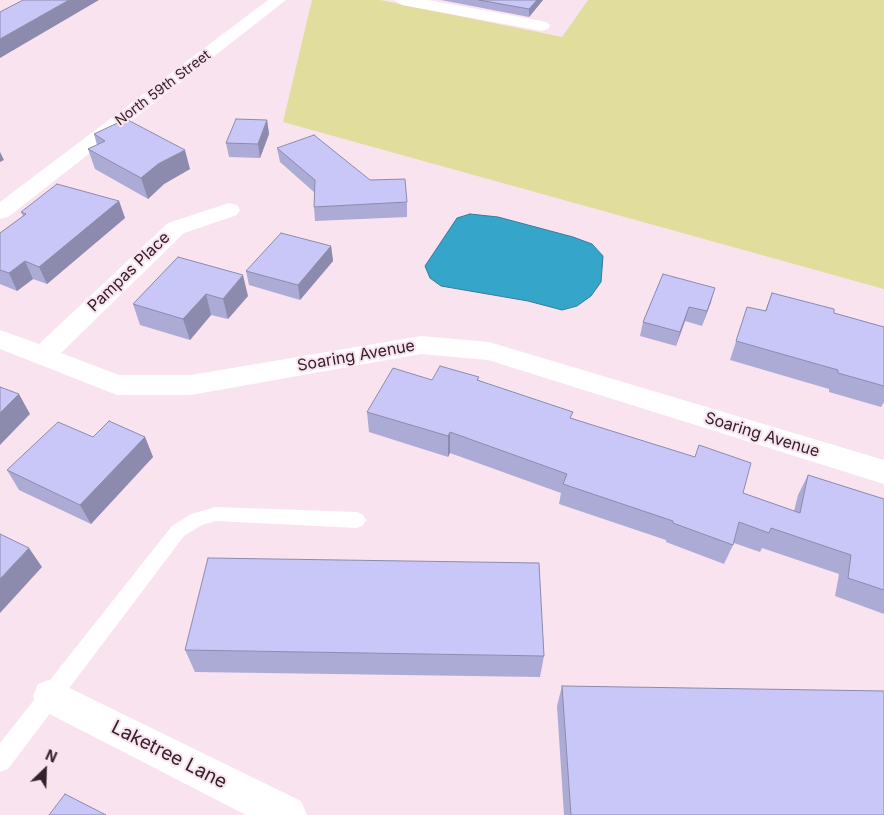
<!DOCTYPE html>
<html>
<head>
<meta charset="utf-8">
<style>
  body { margin:0 }
  #map { position:relative; width:884px; height:815px; overflow:hidden; background:#f9e3ef; font-family:Inter,sans-serif }
  canvas { display:block }
  .north { position:absolute; left:20px; top:745px; width:50px; height:50px; -webkit-text-stroke:4px #f9e3ef; paint-order:stroke; rotate:24deg; font-size:14px; font-weight:700; line-height:20px; text-align:center; color:#34212c }
  .north::after { content:''; display:block; margin:auto; width:18px; height:22px; background:#34212c; clip-path:polygon(50% 0,100% 100%,50% 72%,0 100%) }
</style>
</head>
<body>
<div id="map">
<canvas width="884" height="815"></canvas>
<div class="north">N</div>
</div>
<script>
const ctx = document.querySelector('canvas').getContext('2d');
ctx.lineJoin = 'round';
function fillPath(path, color) {
  ctx.fillStyle = color;
  ctx.fill(path, 'evenodd');
}
function poly(rows) {
  const path = new Path2D();
  for (const r of rows) {
    path.moveTo(r[0], r[1]);
    for (let i = 2; i < r.length; i += 2) path.lineTo(r[i], r[i + 1]);
  }
  return path;
}
function trace(path, color, width, dash) {
  ctx.strokeStyle = color;
  ctx.lineWidth = width;
  ctx.lineCap = dash ? 'butt' : 'round';
  ctx.setLineDash(dash || []);
  ctx.stroke(path);
}
function write(font, color, halo, rows, align = 'center') {
  ctx.font = font + ' Inter,sans-serif';
  ctx.lineWidth = 4;
  ctx.setLineDash([]);
  ctx.textBaseline = 'middle';
  ctx.strokeStyle = halo;
  ctx.fillStyle = color;
  for (const [text, x, y, turn = 0] of rows) {
    ctx.save();
    ctx.translate(x, y);
    ctx.rotate((+turn || 0) * Math.PI / 180);
    ctx.textAlign = isNaN(turn) ? turn : align;
    if (halo) ctx.strokeText(text, 0, 0);
    ctx.fillText(text, 0, 0);
    ctx.restore();
  }
}
const green = poly([
  [312,0,380,0,562,37,588,0,884,0,884,289,283,122]
]);
const water = poly([
  [470,214,498,217,573,237,592,244,603,256,601,282,591,296,577,306,562,310,528,301,441,286,430,278,425,266,457,218,470,214]
]);
const service = poly([
  [216,507,357,512,363,515,366,520,363,525,357,528,216,521,202,525,184,536,8,769,0,772,0,743,172,526,191,514,216,507]
]);
const minor = poly([
  [268,0,286,0,8,217,0,219,0,202,268,0],
  [394,0,428,0,542,21,548,23,550,26,548,29,542,31,402,5,394,0],
  [229,203,237,205,240,210,237,215,184,233,61,353,119,375,191,375,421,336,489,342,884,460,884,484,488,360,421,354,191,395,117,395,0,349,0,330,39,344,168,223,229,203],
  [51,679,301,801,307,815,246,815,38,708,33,696,38,684,51,679]
]);
const wall = poly([
  [441,0,543,0,529,17],
  [267,120,269,134,260,158,229,157,226,143],
  [94,134,190,169,164,184,148,199,95,169,88,149,97,145],
  [277,148,370,180,407,202,407,217,315,221,314,207,314,192,280,162],
  [119,201,125,218,47,284,33,279,17,291,0,284,0,233,23,216,21,212],
  [331,246,333,261,300,300,249,285,246,271],
  [178,257,248,296,228,319,211,315,190,340,140,325,133,304],
  [663,274,711,302,702,326,685,321,676,346,640,336,643,322],
  [772,293,834,313,884,327,884,402,881,407,829,392,829,389,730,360,747,307,765,311],
  [479,377,478,380,572,418,743,493,794,511,798,495,808,475,884,499,884,614,835,596,839,574,762,548,760,552,734,543,724,564,666,542,666,540,559,504,561,493,450,453,448,457,369,432,367,412,432,380],
  [93,437,145,437,153,457,91,524,19,490,7,470],
  [185,650,544,656,540,677,195,672],
  [562,686,884,815,564,815,557,706]
]);
const shadedWall = poly([
  [69,0,99,0,0,58,0,39],
  [537,0,543,0,529,17,529,9],
  [267,120,269,134,260,158,258,144],
  [185,150,190,169,164,184,148,199,141,178,158,164],
  [0,152,4,160,0,162],
  [119,201,125,218,47,284,39,267],
  [331,246,333,261,300,300,298,285],
  [25,261,33,279,17,291,9,273],
  [243,275,248,296,228,319,223,299],
  [715,288,711,302,702,326,707,311],
  [206,294,211,315,190,340,183,319],
  [689,307,685,321,676,346,680,332],
  [19,394,30,414,0,445,0,413],
  [450,432,450,453,448,457,448,436],
  [145,437,153,457,91,524,80,505],
  [29,548,42,567,0,613,0,579]
]);
const building = poly([
  [23,0,69,0,0,39,0,12,23,0],
  [479,0,537,0,529,9,479,0],
  [126,119,185,150,158,164,141,178,88,149,105,141,94,134,126,119],
  [236,119,267,120,258,144,226,143,236,119],
  [314,135,370,180,405,179,407,202,314,207,315,180,277,148,314,135],
  [57,184,119,201,39,267,25,261,9,273,0,270,0,233,26,214,21,212,57,184],
  [281,233,331,246,298,285,246,271,281,233],
  [178,257,243,275,223,299,206,294,183,319,133,304,178,257],
  [663,274,715,288,707,311,689,307,680,332,643,322,663,274],
  [772,293,834,309,834,313,884,327,884,386,838,373,838,370,736,341,747,307,766,311,772,293],
  [440,366,479,377,477,380,573,412,570,418,695,457,699,445,751,463,743,493,800,513,808,475,884,499,884,590,848,578,851,555,771,528,769,533,739,522,733,545,673,523,673,521,563,484,567,474,450,432,448,436,367,412,393,368,432,380,440,366],
  [0,387,19,394,0,413,0,387],
  [109,421,145,437,80,505,7,470,58,422,93,437,109,421],
  [0,534,29,548,0,579,0,534],
  [208,558,539,563,544,656,185,650,208,558],
  [562,686,884,691,884,815,571,815,562,686],
  [65,794,106,815,49,815,65,794]
]);
const farStreetnames = [
  ["North 59th Street",163,88,-37]
];
const streetNames = [
  ["Pampas Place",129,272,-44],
  ["Soaring Avenue",356,356,-10],
  ["Soaring Avenue",762,435,17]
];
const nearStreetnames = [
  ["Laketree Lane",169,755,27]
];
fillPath(green, '#e0dd9d');
fillPath(water, '#36a5ca');
trace(water, '#357d9b', 1);
fillPath(service, '#fff');
fillPath(minor, '#fff');
fillPath(wall, '#acabd5');
fillPath(shadedWall, '#8c8bae');
fillPath(building, '#c8c7f8');
trace(building, '#8c8bae', 1);
write('14px', '#34212c', '#f9e3ef', farStreetnames);
write('16px', '#34212c', '#f9e3ef', streetNames);
write('19px', '#34212c', '#f9e3ef', nearStreetnames);
</script>
</body>
</html>
